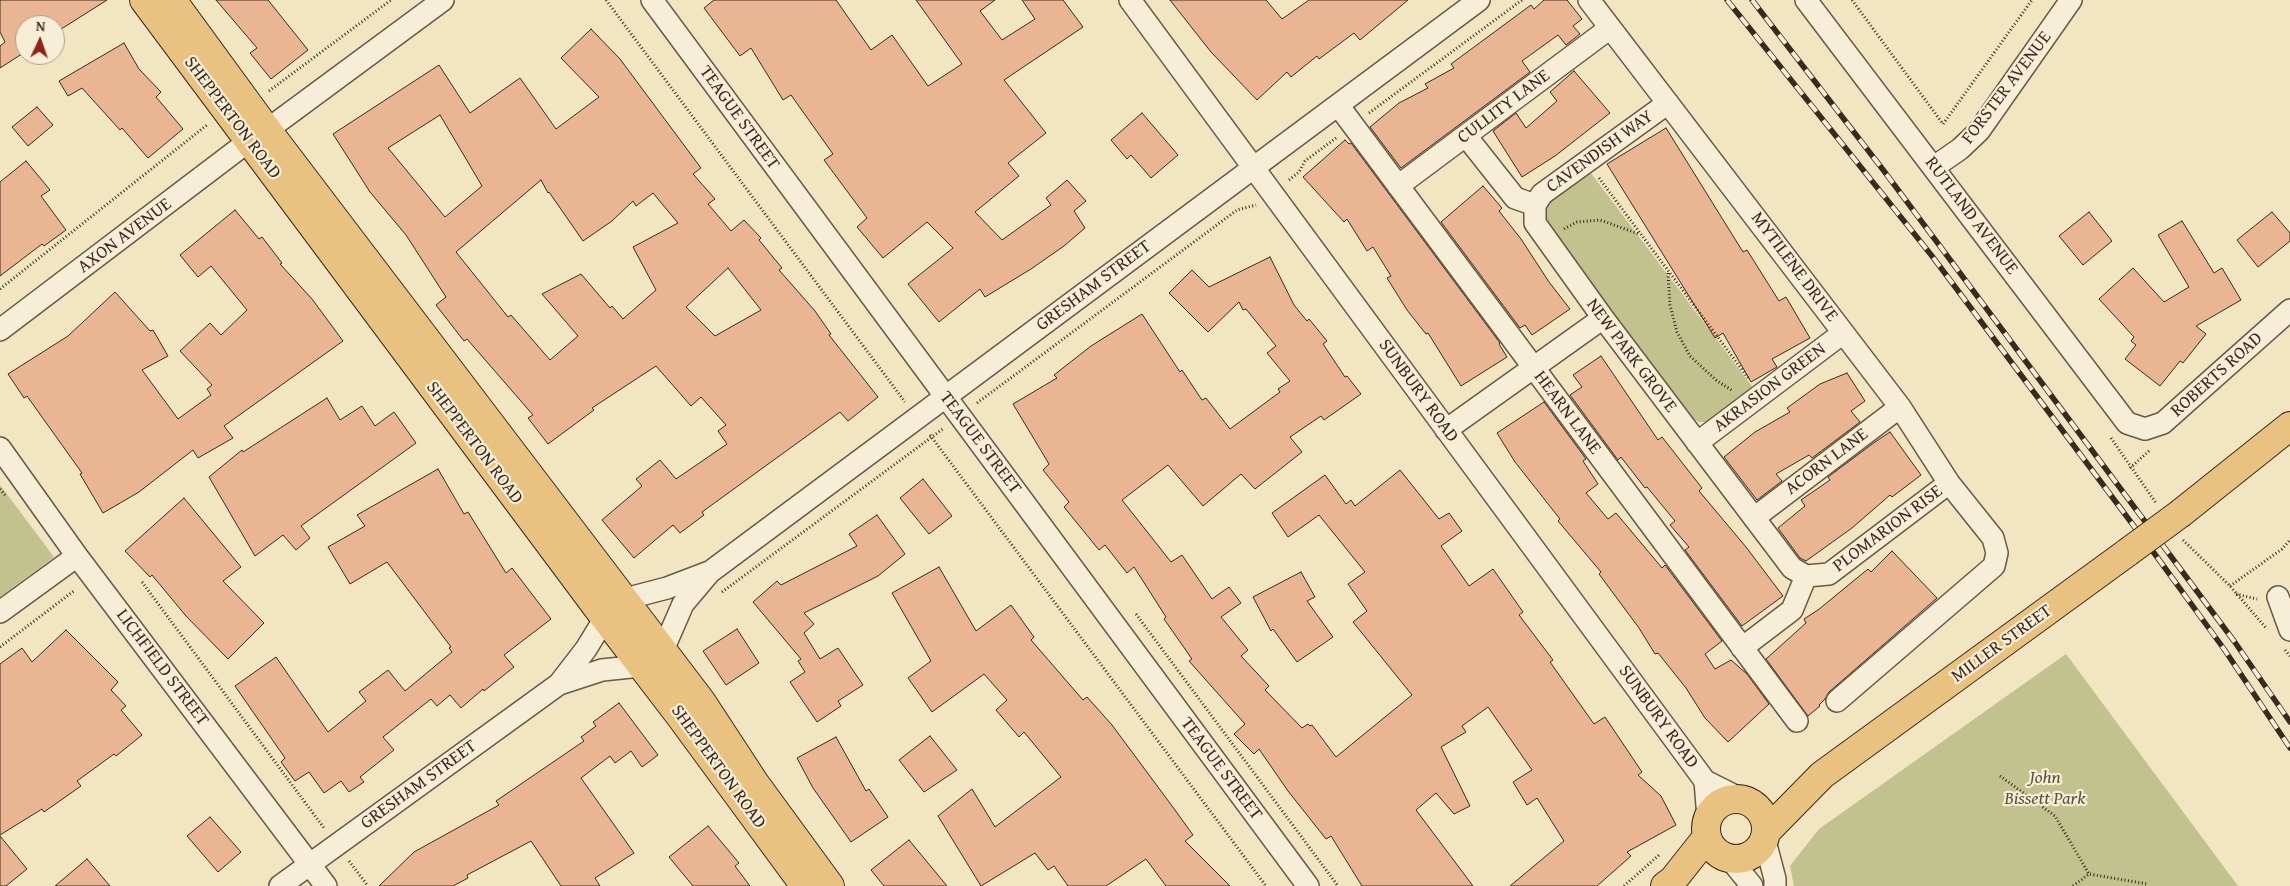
<!DOCTYPE html>
<html>
<head>
<meta charset="utf-8">
<style>
  body { margin:0 }
  #map { position:relative; width:2290px; height:886px; overflow:hidden; background:#f2e5c2; font-family:"Gentium Book Plus",serif }
  canvas { display:block }
  .north { position:absolute; left:15px; top:15px; width:50px; height:50px; box-sizing:border-box; background:#f7eed7; border:1px solid #aba08d; border-radius:50%; rotate:3deg; font-size:14px; font-weight:700; line-height:20px; text-align:center; color:#392a1e }
  .north::after { content:''; display:block; margin:auto; width:18px; height:22px; background:#8f2418; clip-path:polygon(50% 0,100% 100%,50% 72%,0 100%) }
</style>
</head>
<body>
<div id="map">
<canvas width="2290" height="886"></canvas>
<div class="north">N</div>
</div>
<script>
const ctx = document.querySelector('canvas').getContext('2d');
ctx.lineJoin = 'round';
function fillPath(path, color) {
  ctx.fillStyle = color;
  ctx.fill(path, 'evenodd');
}
function poly(rows) {
  const path = new Path2D();
  for (const r of rows) {
    if (r.length === 3) {
      path.moveTo(r[0] + r[2], r[1]);
      path.arc(r[0], r[1], r[2], 0, 2 * Math.PI);
      continue;
    }
    path.moveTo(r[0], r[1]);
    for (let i = 2; i < r.length; i += 2) path.lineTo(r[i], r[i + 1]);
  }
  return path;
}
function trace(path, color, width, dash) {
  ctx.strokeStyle = color;
  ctx.lineWidth = width;
  ctx.lineCap = dash ? 'butt' : 'round';
  ctx.setLineDash(dash || []);
  ctx.stroke(path);
}
function write(font, color, halo, rows, align = 'center') {
  ctx.font = font + ' "Gentium Book Plus",serif';
  ctx.lineWidth = 4.5;
  ctx.setLineDash([]);
  ctx.textBaseline = 'middle';
  ctx.strokeStyle = halo;
  ctx.fillStyle = color;
  for (const [text, x, y, turn = 0] of rows) {
    ctx.save();
    ctx.translate(x, y);
    ctx.rotate((+turn || 0) * Math.PI / 180);
    ctx.textAlign = isNaN(turn) ? turn : align;
    if (halo) ctx.strokeText(text, 0, 0);
    ctx.fillText(text, 0, 0);
    ctx.restore();
  }
}
const green = poly([
  [1590,172,1754,389,1710,422,1699,422,1691,417,1546,222,1545,211,1549,202],
  [0,485,54,557,0,597],
  [2066,654,2238,886,1794,886,1790,866,1819,829]
]);
const building = poly([
  [0,0,107,0,55,33,55,25,25,25,25,52,0,68,0,46,5,42,0,32,0,0],
  [216,0,268,0,308,50,271,79,250,53,257,48,216,0],
  [714,0,836,0,871,50,892,35,928,86,962,64,916,0,995,0,980,11,1002,40,1035,19,1022,0,1063,0,1083,27,1004,80,1046,133,1008,163,1019,176,975,212,1002,240,1051,205,1046,198,1067,180,1086,201,1074,211,1085,228,1064,246,1031,269,985,297,980,289,939,322,908,284,953,248,927,222,883,258,857,227,867,218,824,160,833,154,791,95,783,100,751,48,740,56,704,8,714,0],
  [1170,0,1266,0,1282,19,1309,0,1408,0,1360,40,1354,33,1319,59,1317,56,1291,77,1287,72,1257,100,1211,52,1170,0],
  [1544,0,1567,0,1582,19,1573,26,1580,34,1566,45,1558,35,1522,61,1530,72,1401,168,1370,127,1399,103,1428,88,1425,84,1454,68,1451,64,1531,5,1534,9,1544,0],
  [591,29,620,59,701,168,693,174,715,199,708,204,731,231,744,220,761,238,759,240,782,268,779,270,815,311,831,334,829,335,878,397,848,421,840,412,702,512,704,515,680,533,673,525,634,558,602,520,642,486,636,479,660,460,676,479,727,444,718,431,726,425,701,397,691,406,656,366,592,408,594,410,548,444,528,418,533,415,467,339,464,341,436,305,446,297,406,235,370,192,333,134,439,65,470,113,520,78,556,129,599,97,561,58,591,29],
  [440,115,482,186,445,217,388,148,440,115],
  [541,180,548,193,549,192,583,241,612,221,633,201,636,206,653,193,678,223,633,247,656,290,623,319,612,306,610,308,581,274,542,294,578,336,550,360,511,315,508,317,456,252,541,180],
  [728,268,761,310,715,336,686,307,728,268],
  [124,43,139,69,161,92,156,97,183,129,148,158,122,128,120,130,82,88,68,96,59,81,124,43],
  [1574,71,1610,113,1555,156,1522,177,1493,131,1516,113,1526,128,1557,101,1550,92,1574,71],
  [37,107,53,125,28,146,12,127,37,107],
  [1142,113,1178,155,1151,178,1131,155,1127,159,1111,140,1142,113],
  [1666,128,1743,252,1747,250,1779,301,1786,297,1810,338,1772,359,1777,367,1751,382,1723,333,1715,338,1607,164,1666,128],
  [1345,140,1349,144,1351,143,1500,343,1499,344,1507,357,1461,386,1428,333,1426,334,1407,310,1387,278,1391,276,1373,247,1367,251,1347,219,1344,222,1303,177,1345,140],
  [26,161,50,190,41,196,66,230,44,246,42,244,0,276,0,182,26,161],
  [1483,186,1502,208,1499,211,1521,239,1549,282,1570,309,1532,335,1525,325,1520,328,1441,222,1483,186],
  [235,210,259,239,262,237,282,263,280,264,312,299,343,341,224,426,233,438,198,458,193,450,139,492,103,513,80,474,82,473,27,396,24,398,8,374,68,336,115,292,150,331,153,330,168,356,142,370,178,419,211,395,207,389,212,385,180,351,210,323,221,335,247,310,211,266,198,277,180,255,235,210],
  [2089,212,2112,241,2083,265,2059,236,2089,212],
  [2272,212,2290,233,2290,241,2258,267,2237,240,2272,212],
  [2182,221,2214,273,2222,268,2241,300,2196,326,2206,334,2183,363,2180,361,2160,386,2125,359,2136,345,2131,341,2134,337,2099,299,2133,268,2164,302,2189,287,2158,235,2182,221],
  [1270,257,1294,305,1307,321,1309,319,1327,341,1323,344,1345,377,1347,376,1361,394,1324,420,1321,416,1290,437,1302,452,1255,489,1241,474,1203,506,1168,465,1122,500,1171,562,1182,555,1212,599,1229,587,1241,603,1221,617,1248,650,1241,656,1269,686,1265,690,1302,728,1308,724,1310,726,1312,725,1336,757,1412,695,1353,622,1367,611,1348,584,1365,572,1319,515,1288,537,1272,513,1325,475,1346,504,1351,500,1355,506,1400,470,1439,519,1449,513,1462,531,1441,546,1469,586,1493,569,1523,612,1519,615,1553,660,1550,662,1594,724,1605,717,1642,772,1638,775,1661,796,1676,825,1627,852,1631,856,1597,886,1510,886,1564,841,1537,798,1527,805,1513,782,1532,770,1488,707,1462,726,1466,732,1441,747,1470,806,1454,814,1436,793,1416,810,1473,886,1362,886,1331,836,1326,839,1288,791,1259,749,1254,754,1234,734,1245,724,1189,661,1192,659,1164,619,1166,617,1134,567,1127,573,1105,545,1099,550,1064,507,1069,502,1043,470,1049,464,1013,404,1057,378,1054,375,1091,346,1142,314,1180,372,1182,370,1202,400,1206,398,1230,429,1280,392,1278,389,1290,381,1267,353,1276,346,1246,309,1243,310,1239,302,1208,332,1169,293,1192,270,1209,287,1270,257],
  [1601,356,1658,440,1662,437,1702,488,1699,491,1746,547,1783,596,1742,626,1685,550,1689,547,1670,525,1675,521,1647,487,1645,488,1621,457,1618,460,1570,395,1582,387,1573,375,1601,356],
  [1847,373,1865,401,1851,411,1860,422,1812,458,1809,455,1776,474,1782,481,1757,500,1724,457,1755,432,1790,412,1787,408,1820,384,1847,373],
  [327,398,340,420,362,406,375,426,394,412,416,443,301,526,310,538,296,550,283,535,255,556,209,477,242,450,243,452,327,398],
  [1544,402,1586,459,1583,461,1598,484,1586,493,1608,519,1616,513,1662,568,1665,565,1722,641,1705,654,1715,669,1731,660,1747,674,1769,704,1728,742,1705,718,1686,688,1658,653,1655,654,1639,628,1599,574,1601,572,1558,521,1560,519,1515,462,1497,433,1544,402],
  [1890,432,1921,475,1892,497,1890,495,1852,528,1806,561,1800,558,1778,528,1805,506,1801,500,1830,480,1828,477,1875,442,1890,432],
  [438,469,464,514,468,512,506,573,512,568,551,619,504,655,514,667,484,691,483,689,461,708,450,695,437,706,431,699,383,737,394,750,360,777,364,782,349,792,341,781,324,793,309,772,295,781,281,762,285,758,235,686,276,657,328,732,366,701,359,692,388,670,405,691,452,652,449,648,451,647,387,562,350,584,328,547,365,526,357,515,438,469],
  [923,479,952,516,929,534,900,498,923,479],
  [184,498,241,567,223,581,264,623,228,659,186,616,152,575,150,577,125,551,184,498],
  [877,515,905,554,878,576,804,613,814,624,804,633,820,659,838,648,863,685,838,701,841,706,817,722,790,682,805,672,798,661,801,659,753,602,777,581,781,585,857,546,849,534,877,515],
  [1892,551,1937,598,1829,692,1825,699,1819,705,1820,706,1808,716,1766,659,1806,623,1804,619,1818,610,1868,569,1871,572,1892,551],
  [939,567,976,631,1011,605,1034,637,1031,640,1083,700,1087,697,1112,725,1175,810,1193,835,1185,841,1230,886,1166,886,1146,859,1106,886,1068,886,1054,866,1048,870,1035,853,981,886,938,816,972,789,995,827,1061,777,1024,732,1019,737,996,710,1007,700,984,674,932,712,908,678,931,661,892,593,939,567],
  [1301,572,1315,597,1307,601,1333,637,1297,662,1273,629,1271,631,1253,597,1301,572],
  [737,629,759,663,726,685,703,651,737,629],
  [66,630,118,682,111,690,126,706,121,710,142,735,116,756,114,754,77,781,81,786,44,812,42,809,0,835,0,664,22,648,32,662,66,630],
  [619,703,658,755,642,767,631,751,615,763,610,756,581,778,634,853,595,878,600,886,561,886,531,841,467,875,468,878,453,886,379,886,414,852,499,805,496,801,584,741,581,737,596,726,593,722,619,703],
  [930,736,957,770,924,792,899,760,930,736],
  [836,737,866,791,869,789,888,817,851,842,813,788,797,758,836,737],
  [210,817,241,852,218,872,187,836,210,817],
  [708,826,739,863,735,866,750,886,693,886,669,857,708,826],
  [0,836,27,869,6,886,0,886,0,836],
  [909,840,947,886,884,886,871,870,909,840],
  [87,859,110,886,55,886,87,859]
]);
const path = poly([
  [606,0,905,402],
  [1852,0,1943,124,2032,0],
  [269,91,391,0],
  [1369,113,1522,0],
  [1599,178,1749,379],
  [1289,180,1299,172,1305,161,1336,138],
  [1564,229,1577,222,1600,220,1639,234],
  [1668,273,1670,305,1677,332,1690,356,1717,381,1733,391],
  [0,289,207,125],
  [977,403,1237,210,1256,205],
  [930,435,1266,886],
  [2111,438,2156,503],
  [2130,468,2150,450],
  [0,489,6,496],
  [2183,540,2230,586,2266,628],
  [142,582,324,828],
  [2230,586,2282,549,2290,540],
  [722,592,944,428],
  [2236,594,2257,599],
  [1136,614,1338,886],
  [0,647,75,590],
  [2285,650,2290,656],
  [2000,776,2055,816,2089,874],
  [349,861,368,886],
  [1624,886,1659,855],
  [2073,886,2089,874,2147,884]
]);
const minor = poly([
  [652,0,1308,886],
  [1130,0,1705,781,1743,800],
  [1589,0,1900,407,1949,483,1993,538,1997,553,1994,566,1837,701],
  [1806,0,2127,423,2145,429,2163,423,2290,310],
  [1338,105,1797,721],
  [267,130,443,0],
  [1466,136,1515,198,1535,205,1535,223,1603,318,1792,568,1806,576],
  [1934,167,1960,149,1979,131,2071,0],
  [1398,186,1610,28],
  [1535,205,1542,194,1668,103],
  [0,330,249,141],
  [1446,430,1603,318],
  [1697,443,1843,333],
  [0,448,77,556,326,886],
  [1754,518,1900,407],
  [2278,597,2290,630],
  [625,599,667,588,709,572],
  [0,612,77,556],
  [1742,648,1792,610,1806,576,1829,574,1949,483],
  [663,650,683,604,710,572,1479,0],
  [559,684,602,670,641,666],
  [1705,781,1708,818],
  [1765,841,1775,879,1775,886],
  [1730,859,1752,886],
  [280,886,559,684,586,649,605,618]
]);
const major = poly([
  [2181,513,2290,426],
  [1736,829,30],
  [1767,831,1822,775,2128,552],
  [1665,886,1673,880,1707,837]
]);
const highway = poly([
  [144,0,605,618,680,716,805,886],
  [172,0,267,130,701,701,754,782,830,886]
]);
const rail = poly([
  [1727,0,1932,256,2157,557,2224,649,2290,748],
  [1752,0,1884,171,2234,641,2290,722]
]);
const majorBridge = poly([
  [2128,552,2181,513]
]);
const streetNames = [
  ["FORSTER AVENUE",2007,88,-53],
  ["CULLITY LANE",1504,107,-37],
  ["SHEPPERTON ROAD",232,118,53],
  ["TEAGUE STREET",739,118,54],
  ["CAVENDISH WAY",1600,152,-36],
  ["RUTLAND AVENUE",1971,216,53],
  ["AXON AVENUE",125,236,-37],
  ["MYTILENE DRIVE",1794,267,53],
  ["GRESHAM STREET",1094,286,-37],
  ["NEW PARK GROVE",1631,356,53],
  ["ROBERTS ROAD",2217,375,-42],
  ["AKRASION GREEN",1770,388,-37],
  ["SUNBURY ROAD",1418,391,54],
  ["HEARN LANE",1567,413,53],
  ["SHEPPERTON ROAD",474,443,53],
  ["TEAGUE STREET",980,443,53],
  ["ACORN LANE",1827,462,-37],
  ["PLOMARION RISE",1888,529,-37],
  ["MILLER STREET",2002,644,-36],
  ["LICHFIELD STREET",162,668,53],
  ["SUNBURY ROAD",1658,717,54],
  ["SHEPPERTON ROAD",718,767,54],
  ["TEAGUE STREET",1221,769,53],
  ["GRESHAM STREET",419,785,-36]
];
const parkNames = [
  ["John",2045,778],
  ["Bissett Park",2045,799]
];
fillPath(green, '#c2c28e');
fillPath(building, '#eab592');
trace(building, '#392a1e', 1);
trace(minor, '#675947', 24);
trace(major, '#392a1e', 30);
trace(highway, '#392a1e', 30);
trace(path, '#392a1e', 3, [1, 2.5]);
trace(minor, '#f7eed7', 21);
trace(major, '#e9c281', 28);
trace(highway, '#e9c281', 28);
trace(rail, '#392a1e', 5.5);
trace(rail, '#f7eed7', 4, [11]);
trace(majorBridge, '#392a1e', 30, []);
trace(majorBridge, '#e9c281', 28);
write('18px', '#392a1e', '#f7eed7', streetNames);
write('italic 18px', '#5b503a', '#f7eed7', parkNames);
</script>
</body>
</html>
